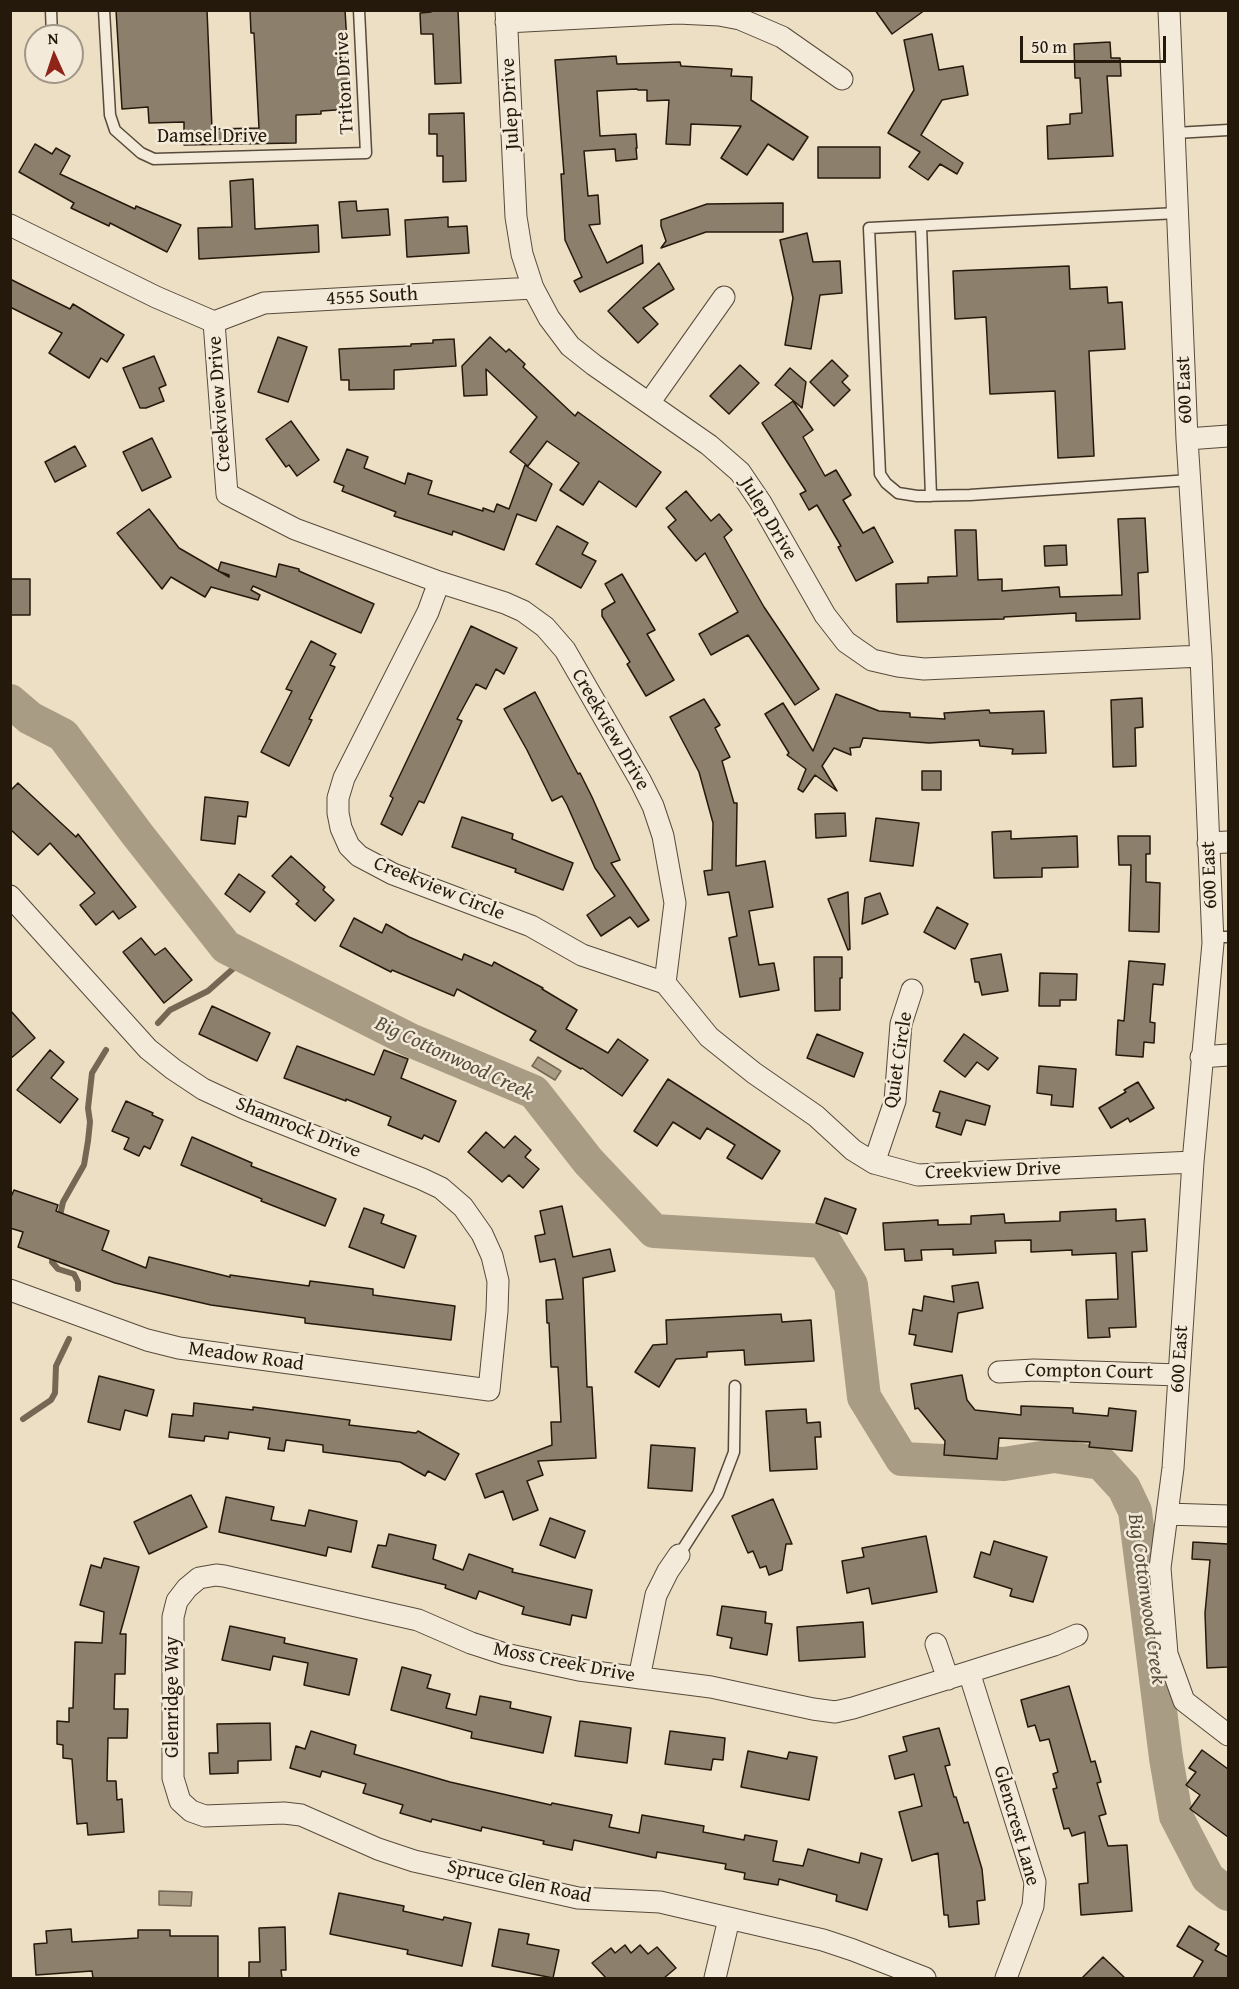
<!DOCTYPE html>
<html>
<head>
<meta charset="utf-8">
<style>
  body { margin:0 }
  #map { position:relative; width:1239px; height:1989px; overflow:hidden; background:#ecdfc4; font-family:"Gentium Book Plus",serif }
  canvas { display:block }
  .frame { position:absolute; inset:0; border:12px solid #25190c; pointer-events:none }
  .north { position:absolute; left:24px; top:24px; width:60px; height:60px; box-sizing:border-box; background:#f3ead9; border:2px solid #a19687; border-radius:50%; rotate:357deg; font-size:16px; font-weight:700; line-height:24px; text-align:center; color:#25190c }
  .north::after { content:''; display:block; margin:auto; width:21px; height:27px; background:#8f2418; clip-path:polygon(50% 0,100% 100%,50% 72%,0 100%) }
  .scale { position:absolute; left:1020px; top:36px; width:146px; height:27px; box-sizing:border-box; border:3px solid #25190c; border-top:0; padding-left:8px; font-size:18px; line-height:21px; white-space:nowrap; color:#25190c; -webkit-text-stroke:4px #f3ead9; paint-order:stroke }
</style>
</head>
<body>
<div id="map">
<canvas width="1239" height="1989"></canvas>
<div class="frame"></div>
<div class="north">N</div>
<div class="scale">50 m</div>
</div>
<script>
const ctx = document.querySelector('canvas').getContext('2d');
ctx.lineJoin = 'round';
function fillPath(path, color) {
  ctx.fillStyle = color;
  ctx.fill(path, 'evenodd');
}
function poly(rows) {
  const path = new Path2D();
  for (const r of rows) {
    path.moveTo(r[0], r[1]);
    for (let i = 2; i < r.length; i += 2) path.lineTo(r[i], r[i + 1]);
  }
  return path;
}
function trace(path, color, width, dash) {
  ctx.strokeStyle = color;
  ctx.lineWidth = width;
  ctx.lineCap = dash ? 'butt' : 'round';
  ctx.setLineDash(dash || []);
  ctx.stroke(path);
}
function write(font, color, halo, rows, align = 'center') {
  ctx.font = font + ' "Gentium Book Plus",serif';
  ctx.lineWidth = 5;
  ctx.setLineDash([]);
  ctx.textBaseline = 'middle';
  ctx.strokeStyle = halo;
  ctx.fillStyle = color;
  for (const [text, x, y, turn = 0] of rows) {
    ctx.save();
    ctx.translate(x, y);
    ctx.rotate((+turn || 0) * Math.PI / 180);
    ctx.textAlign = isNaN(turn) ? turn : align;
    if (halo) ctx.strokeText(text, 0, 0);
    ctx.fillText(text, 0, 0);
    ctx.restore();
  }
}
const water = poly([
  [538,1057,561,1071,555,1080,532,1066,538,1057],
  [159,1891,192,1892,191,1906,159,1905,159,1891]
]);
const stream = poly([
  [158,1023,170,1010,208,991,235,967,244,956],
  [59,1220,63,1202,84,1165,88,1141,90,1122,88,1108,92,1073,106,1050],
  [53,1253,52,1262,58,1269,74,1274,78,1282,78,1289],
  [23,1419,51,1400,55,1393,56,1366,69,1339]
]);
const river = poly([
  [10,701,30,718,63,735,137,834,226,947,410,1040,534,1092,588,1161,654,1231,824,1241,851,1285,864,1397,902,1459,1004,1464,1054,1456,1101,1463,1124,1488,1135,1511,1166,1758,1176,1816,1208,1878,1228,1894]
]);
const building = poly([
  [116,10,207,10,212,129,259,128,254,33,251,33,250,10,345,10,351,109,321,111,321,114,296,115,296,143,184,145,184,122,149,123,148,107,122,109,116,10],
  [431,10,458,10,461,83,435,84,433,34,421,34,420,13,431,12,431,10],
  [875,10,925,10,892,34,875,10],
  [932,34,939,70,963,66,968,95,942,100,921,135,963,163,957,174,940,164,928,180,909,167,920,152,888,133,914,90,904,40,932,34],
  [1110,42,1111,58,1120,58,1121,76,1107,76,1113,156,1048,159,1047,126,1070,124,1070,114,1082,113,1080,78,1075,78,1074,44,1110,42],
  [616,56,617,64,680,62,681,66,732,69,731,76,752,77,751,100,808,137,793,160,768,144,747,175,721,158,741,126,691,124,690,145,666,144,669,100,647,101,647,90,638,90,637,89,597,91,600,136,636,134,637,148,636,148,637,159,616,161,615,149,584,151,588,196,598,195,600,224,589,225,607,263,642,245,643,263,580,292,574,281,582,277,565,240,561,174,564,174,555,60,616,56],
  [464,113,466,181,443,182,443,156,437,156,437,134,429,134,429,114,464,113],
  [35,144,52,154,56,148,70,156,60,174,135,209,136,206,181,225,167,252,110,223,109,226,71,208,74,203,19,172,35,144],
  [818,147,880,147,880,178,818,178,818,147],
  [253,179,255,229,318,225,319,252,199,259,198,228,232,227,230,181,253,179],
  [356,201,357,211,388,209,390,235,342,238,339,202,356,201],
  [783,203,783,232,706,232,661,248,666,241,661,226,661,220,707,204,783,203],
  [448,217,448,227,467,226,469,253,407,257,405,220,448,217],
  [807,233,813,262,840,261,842,293,820,295,811,349,785,345,793,298,780,240,807,233],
  [659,263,674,289,643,308,658,324,638,343,608,311,659,263],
  [1069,266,1070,289,1107,287,1108,303,1122,302,1125,349,1089,351,1094,456,1058,458,1055,391,990,394,986,317,955,319,953,271,1069,266],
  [10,279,70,309,73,304,124,335,107,362,101,358,89,378,49,353,62,333,10,307,10,279],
  [278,337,307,347,288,402,258,392,278,337],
  [490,337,506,352,509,349,525,364,523,367,575,416,578,412,661,472,636,507,599,481,583,505,560,490,579,463,547,441,528,466,510,452,537,417,486,369,487,395,464,396,462,366,490,337],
  [454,339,456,366,394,370,394,389,349,390,349,380,341,380,339,349,411,346,411,344,433,343,433,340,454,339],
  [154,356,166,385,159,388,164,401,146,408,140,408,123,368,154,356],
  [832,360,848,376,842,382,850,390,834,406,810,382,832,360],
  [740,365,759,383,729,414,710,396,740,365],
  [790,368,806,382,802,408,775,385,790,368],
  [793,401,813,430,803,437,825,476,836,470,851,495,843,500,863,533,874,527,893,562,856,581,838,547,841,546,817,505,809,510,800,494,806,491,762,423,793,401],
  [291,421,319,460,297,476,289,465,286,467,266,439,291,421],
  [152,438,171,477,142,491,123,452,152,438],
  [75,446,86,466,55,482,45,462,75,446],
  [347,449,368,457,364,468,405,484,408,473,432,481,428,494,483,511,483,508,494,512,497,504,509,509,525,465,552,484,536,521,517,514,504,550,453,531,452,535,394,516,396,512,342,491,344,486,334,482,347,449],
  [686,491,711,521,719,514,732,530,724,537,764,607,819,689,795,705,748,635,711,655,699,634,738,612,705,553,696,561,668,527,676,520,666,508,686,491],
  [149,509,179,548,229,577,229,575,218,571,221,562,276,577,279,564,299,569,299,571,374,604,361,633,253,586,251,590,260,595,258,600,211,587,205,597,171,577,162,589,117,533,149,509],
  [1145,518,1148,572,1138,573,1140,619,1076,621,1076,613,1004,617,1004,619,897,622,896,584,928,583,928,577,957,576,955,530,976,530,978,580,1002,579,1002,591,1059,587,1060,597,1122,595,1118,519,1145,518],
  [557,526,588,543,582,554,596,561,581,588,536,564,557,526],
  [1066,545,1067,565,1045,566,1044,546,1066,545],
  [622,574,655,630,647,634,674,680,646,696,627,664,630,662,602,616,602,610,615,602,605,584,622,574],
  [10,579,30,579,30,615,10,615,10,579],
  [471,626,517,648,504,674,496,669,486,689,476,684,457,719,462,721,424,803,419,801,402,835,381,824,393,798,390,796,471,626],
  [311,641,336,654,330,665,335,667,309,719,312,720,289,766,261,752,292,691,286,689,311,641],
  [535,692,578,774,580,773,592,797,620,860,611,863,649,920,638,927,630,917,601,936,587,915,615,896,595,868,567,805,562,796,552,801,527,750,504,709,535,692],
  [836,694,879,711,910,713,910,717,945,719,944,713,989,710,990,713,1044,711,1046,753,1012,754,1013,749,980,746,979,740,929,743,863,738,860,747,850,748,851,755,834,748,822,766,837,791,815,775,803,792,798,789,806,769,787,755,789,753,765,714,783,703,813,751,836,694],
  [1142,698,1143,727,1135,728,1136,766,1113,767,1111,700,1142,698],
  [704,699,720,725,715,728,730,757,722,761,734,803,737,803,736,866,765,861,773,907,749,911,759,965,774,963,779,990,740,997,729,938,737,936,729,892,708,895,704,871,712,870,713,823,699,772,670,717,704,699],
  [922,771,941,771,941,790,922,790,922,771],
  [18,783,76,837,78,834,136,907,119,919,113,911,96,925,80,905,95,893,50,843,38,855,10,829,10,791,18,783],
  [205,797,248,802,246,817,238,816,235,844,201,840,205,797],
  [845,813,846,836,816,838,815,814,845,813],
  [462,817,513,834,512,839,573,863,563,890,515,872,516,869,452,847,462,817],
  [876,818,919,823,913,866,870,861,876,818],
  [1011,831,1011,839,1077,836,1078,867,1042,868,1042,877,994,878,992,832,1011,831],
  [1118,836,1150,836,1150,854,1146,854,1146,882,1160,883,1159,932,1129,931,1131,865,1119,865,1118,836],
  [291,856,325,887,323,890,334,900,315,921,296,904,299,901,272,876,291,856],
  [239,874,265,892,250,912,225,894,239,874],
  [848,892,850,949,848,950,828,899,848,892],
  [880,893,888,914,862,924,865,898,880,893],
  [937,907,968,924,955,949,924,932,937,907],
  [354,918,382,933,386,924,409,937,462,960,464,954,492,966,494,962,543,988,542,989,577,1010,566,1029,608,1053,618,1039,648,1060,622,1096,582,1068,581,1069,530,1040,536,1031,457,989,454,996,392,970,391,972,340,946,354,918],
  [141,938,155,955,165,948,192,980,164,1003,123,952,141,938],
  [1001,954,1008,991,982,995,979,982,975,982,971,959,1001,954],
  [814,957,842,957,842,978,840,978,840,1010,815,1011,814,957],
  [1129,961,1165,964,1163,985,1153,984,1150,1022,1155,1023,1154,1043,1144,1042,1143,1057,1116,1055,1118,1020,1124,1021,1129,961],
  [1040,973,1077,974,1076,1000,1060,1000,1060,1006,1039,1006,1040,973],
  [212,1006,270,1033,257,1061,199,1034,212,1006],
  [10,1010,35,1038,10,1059,10,1010],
  [817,1034,863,1053,854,1077,807,1058,817,1034],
  [964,1034,998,1058,988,1070,977,1062,965,1077,944,1061,964,1034],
  [297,1046,374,1075,384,1050,408,1059,401,1078,456,1101,439,1142,424,1135,422,1139,388,1125,391,1117,346,1099,346,1101,284,1078,297,1046],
  [50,1050,64,1062,51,1078,78,1099,60,1123,17,1090,50,1050],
  [1039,1066,1076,1069,1073,1107,1051,1105,1052,1095,1037,1093,1039,1066],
  [668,1079,780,1151,762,1179,727,1158,735,1145,707,1128,700,1139,673,1122,657,1146,634,1131,668,1079],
  [1138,1082,1154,1108,1130,1122,1128,1118,1111,1128,1099,1108,1126,1092,1124,1090,1138,1082],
  [940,1091,990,1106,985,1125,966,1120,961,1135,936,1127,940,1113,933,1111,940,1091],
  [126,1101,153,1113,152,1115,163,1120,150,1149,144,1146,139,1156,124,1149,129,1138,112,1131,126,1101],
  [486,1132,504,1148,515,1136,531,1150,525,1157,539,1169,523,1188,509,1175,502,1182,468,1152,486,1132],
  [192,1137,252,1163,251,1166,336,1199,325,1226,261,1201,262,1199,181,1165,192,1137],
  [14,1190,58,1205,56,1211,109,1231,102,1250,146,1268,149,1257,230,1277,230,1275,309,1286,310,1281,373,1289,373,1295,455,1306,451,1340,305,1323,305,1318,211,1305,115,1283,18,1247,23,1232,10,1228,10,1199,14,1190],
  [825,1198,856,1209,847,1234,816,1223,825,1198],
  [562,1206,573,1257,610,1249,615,1271,583,1278,587,1387,592,1387,596,1458,538,1461,543,1475,527,1481,538,1510,513,1520,503,1491,485,1498,476,1474,552,1445,551,1422,561,1422,558,1367,551,1367,549,1323,547,1323,546,1300,563,1299,555,1259,540,1262,535,1236,545,1234,540,1211,562,1206],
  [364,1208,384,1215,381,1223,416,1236,404,1268,349,1247,364,1208],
  [1116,1209,1116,1221,1145,1219,1147,1251,1132,1252,1136,1327,1109,1328,1110,1337,1088,1338,1086,1300,1118,1299,1116,1253,1072,1255,1072,1250,1031,1252,1031,1240,995,1241,996,1253,953,1255,953,1249,921,1250,922,1260,905,1261,904,1249,885,1250,883,1223,938,1220,938,1225,971,1224,971,1216,1004,1214,1005,1223,1060,1221,1060,1212,1116,1209],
  [978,1282,983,1308,958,1313,952,1352,914,1345,916,1335,909,1334,913,1309,922,1311,924,1296,954,1302,952,1286,978,1282],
  [781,1314,782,1322,811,1320,814,1361,745,1365,744,1350,707,1352,707,1357,676,1359,659,1387,635,1372,653,1345,667,1344,666,1320,781,1314],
  [962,1375,967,1400,975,1410,1021,1415,1021,1406,1073,1408,1073,1413,1108,1416,1109,1408,1136,1411,1132,1451,1089,1447,1090,1442,999,1438,997,1459,944,1455,945,1441,918,1408,915,1409,911,1384,962,1375],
  [99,1376,154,1390,147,1416,125,1410,120,1430,88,1422,99,1376],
  [194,1403,253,1410,253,1407,350,1420,349,1425,416,1433,418,1431,459,1454,445,1480,428,1471,425,1476,400,1462,323,1452,323,1445,286,1440,284,1451,268,1449,270,1438,229,1432,228,1439,205,1436,204,1441,169,1437,172,1414,193,1416,194,1403],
  [806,1409,807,1423,820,1422,821,1437,815,1437,817,1469,770,1471,766,1411,806,1409],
  [651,1445,695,1448,692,1491,648,1488,651,1445],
  [191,1495,207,1527,149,1554,134,1522,191,1495],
  [226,1497,274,1507,271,1520,305,1526,309,1510,357,1521,351,1552,328,1547,326,1556,219,1532,226,1497],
  [773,1499,792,1544,786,1544,782,1570,769,1575,766,1566,760,1568,753,1551,748,1553,732,1516,773,1499],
  [550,1518,585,1531,575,1558,540,1545,550,1518],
  [389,1534,436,1545,433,1559,463,1570,469,1554,513,1569,512,1572,592,1590,586,1618,572,1615,570,1625,522,1614,524,1607,479,1591,476,1599,445,1588,446,1585,372,1567,378,1545,386,1546,389,1534],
  [926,1536,937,1592,872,1604,869,1588,847,1593,842,1561,864,1557,862,1548,926,1536],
  [994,1541,1047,1557,1033,1602,1010,1596,1012,1589,974,1577,981,1552,990,1555,994,1541],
  [1193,1542,1228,1544,1228,1667,1207,1668,1205,1613,1210,1560,1192,1559,1193,1542],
  [104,1558,139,1567,120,1634,126,1634,125,1674,115,1674,114,1709,128,1709,127,1738,108,1738,107,1781,116,1781,117,1800,122,1799,124,1832,88,1835,87,1823,77,1824,72,1759,63,1758,63,1745,57,1744,57,1721,69,1722,69,1708,73,1708,75,1642,102,1643,104,1612,80,1605,91,1565,101,1568,104,1558],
  [722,1606,766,1612,765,1623,772,1624,767,1655,730,1648,732,1638,717,1635,722,1606],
  [863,1622,865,1657,799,1661,797,1627,863,1622],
  [230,1626,285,1638,284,1643,357,1659,349,1695,304,1685,308,1663,273,1656,270,1670,222,1660,230,1626],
  [402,1667,431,1675,427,1688,450,1694,446,1708,476,1715,480,1696,511,1702,510,1708,551,1717,543,1753,471,1738,472,1732,391,1710,402,1667],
  [1069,1686,1091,1762,1095,1761,1101,1782,1097,1783,1106,1814,1099,1816,1108,1846,1127,1845,1132,1911,1081,1915,1079,1884,1088,1883,1085,1832,1072,1836,1069,1828,1064,1829,1053,1789,1057,1788,1053,1774,1058,1772,1049,1739,1040,1741,1035,1725,1028,1727,1021,1700,1069,1686],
  [580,1721,631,1728,627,1763,575,1756,580,1721],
  [270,1723,271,1760,238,1761,238,1773,210,1774,209,1753,218,1753,217,1724,270,1723],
  [939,1728,950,1765,945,1766,954,1797,956,1797,964,1823,968,1822,982,1869,985,1900,977,1901,979,1924,949,1927,948,1915,944,1915,938,1853,912,1861,899,1812,922,1806,914,1774,895,1779,889,1756,907,1751,903,1737,939,1728],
  [311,1731,356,1745,354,1754,450,1782,551,1805,552,1803,612,1815,609,1827,639,1833,642,1815,704,1826,703,1832,744,1840,745,1835,777,1841,773,1861,803,1866,808,1849,859,1863,861,1853,882,1859,867,1910,836,1901,837,1895,779,1879,778,1885,744,1879,745,1873,725,1869,726,1864,657,1852,656,1858,574,1840,572,1850,543,1844,544,1841,482,1827,481,1831,432,1819,431,1822,400,1813,403,1805,363,1793,366,1784,322,1771,320,1777,290,1768,296,1746,305,1749,311,1731],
  [670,1731,725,1738,723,1760,713,1759,711,1770,665,1764,670,1731],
  [1202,1750,1228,1769,1228,1837,1190,1809,1200,1795,1186,1785,1196,1772,1189,1768,1202,1750],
  [748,1751,787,1759,789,1752,817,1757,809,1800,741,1787,748,1751],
  [339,1893,404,1906,403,1911,443,1920,444,1917,471,1923,462,1966,407,1954,408,1950,330,1934,339,1893],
  [1189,1926,1219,1944,1215,1950,1228,1957,1228,1978,1193,1978,1203,1961,1177,1946,1189,1926],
  [285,1927,286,1970,281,1970,282,1978,249,1978,249,1962,260,1962,259,1928,285,1927],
  [71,1929,72,1942,138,1938,138,1930,170,1930,170,1936,218,1936,218,1978,93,1978,92,1971,36,1975,34,1944,47,1943,46,1931,71,1929],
  [499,1929,529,1934,527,1944,559,1950,553,1978,492,1966,499,1929],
  [625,1945,631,1953,640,1945,648,1954,657,1947,676,1968,664,1978,606,1978,592,1963,611,1948,615,1953,625,1945],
  [1103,1957,1125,1978,1082,1978,1103,1957]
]);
const service = poly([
  [51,10,52,36],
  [104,10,110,115,115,130,141,153,154,159,366,153,359,10],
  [54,72,54,76],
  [1175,133,1228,130],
  [1178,213,869,228,880,474,886,483,898,493,917,496,970,495,1190,480],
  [921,226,931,496],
  [1212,937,1228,937],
  [679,1555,718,1494,734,1452,735,1386]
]);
const minor = poly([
  [506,10,516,217,522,254,533,288,549,318,570,346,594,365,709,445,740,472,761,503,825,615,846,642,872,660,898,666,924,669,1201,656],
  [1169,10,1187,439,1201,656,1213,943,1193,1162,1173,1468,1160,1568,1167,1654,1184,1701,1228,1735],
  [506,22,678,13,719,15,740,19,782,37,842,79],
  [10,225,156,297,214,322,227,494,295,529,439,582,505,603,523,611,545,627,565,650,640,780,653,806,663,836,675,903,665,983,709,1037,754,1073,816,1116,853,1150,874,1163,918,1175,1193,1162],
  [214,322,264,303,533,288],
  [649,403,724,297],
  [1187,439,1228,436],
  [439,582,428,612,344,778,338,798,338,813,341,828,349,846,359,856,393,874,531,926,582,955,665,983],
  [1208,843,1228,842],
  [10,896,148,1049,173,1069,203,1089,246,1109,422,1179,441,1188,463,1207,482,1234,492,1256,498,1281,497,1311,489,1390,179,1348,147,1340,10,1290],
  [1201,1057,1228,1055],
  [874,1163,895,1101,901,1024,912,990],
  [999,1372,1034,1370,1179,1375],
  [1167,1514,1228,1516],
  [936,1644,948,1679],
  [969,1672,1035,1882,1033,1906,1006,1978],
  [639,1678,656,1595,668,1571,679,1555],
  [715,1978,729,1919],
  [925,1978,853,1950,823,1940,660,1902,578,1898,414,1861,378,1849,301,1815,284,1813,205,1816,191,1811,180,1801,173,1778,173,1617,177,1601,187,1588,199,1578,216,1575,224,1576,418,1620,471,1643,505,1654,579,1670,711,1687,813,1709,835,1712,853,1708,969,1672,1054,1645,1077,1635]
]);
const streetNames = [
  ["Triton Drive",345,83,-93],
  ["Julep Drive",511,104,-93],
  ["Damsel Drive",212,137],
  ["4555 South",372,297,-3],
  ["600 East",1185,390,-92],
  ["Creekview Drive",220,404,-94],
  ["Julep Drive",768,519,59],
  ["Creekview Drive",610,730,60],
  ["600 East",1210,875,-92],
  ["Creekview Circle",439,889,22],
  ["Quiet Circle",899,1060,-81],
  ["Shamrock Drive",298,1128,22],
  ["Creekview Drive",993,1171,-2],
  ["Meadow Road",246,1357,8],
  ["600 East",1180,1359,-86],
  ["Compton Court",1089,1372,1],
  ["Moss Creek Drive",564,1663,11],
  ["Glenridge Way",173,1697,-90],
  ["Glencrest Lane",1016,1826,74],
  ["Spruce Glen Road",519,1882,12]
];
const waterNames = [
  ["Big Cottonwood Creek",454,1059,25],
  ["Big Cottonwood Creek",1146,1599,82]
];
fillPath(water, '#a89c85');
trace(water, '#746855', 1.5);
trace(stream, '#746855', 6);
trace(river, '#a89c85', 34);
fillPath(building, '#8c806c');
trace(building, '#25190c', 1.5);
trace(service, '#574a3a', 13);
trace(minor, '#574a3a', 23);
trace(service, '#f3ead9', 10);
trace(minor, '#f3ead9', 21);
write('20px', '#25190c', '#f3ead9', streetNames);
write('italic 21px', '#594d3c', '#f3ead9', waterNames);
</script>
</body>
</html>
